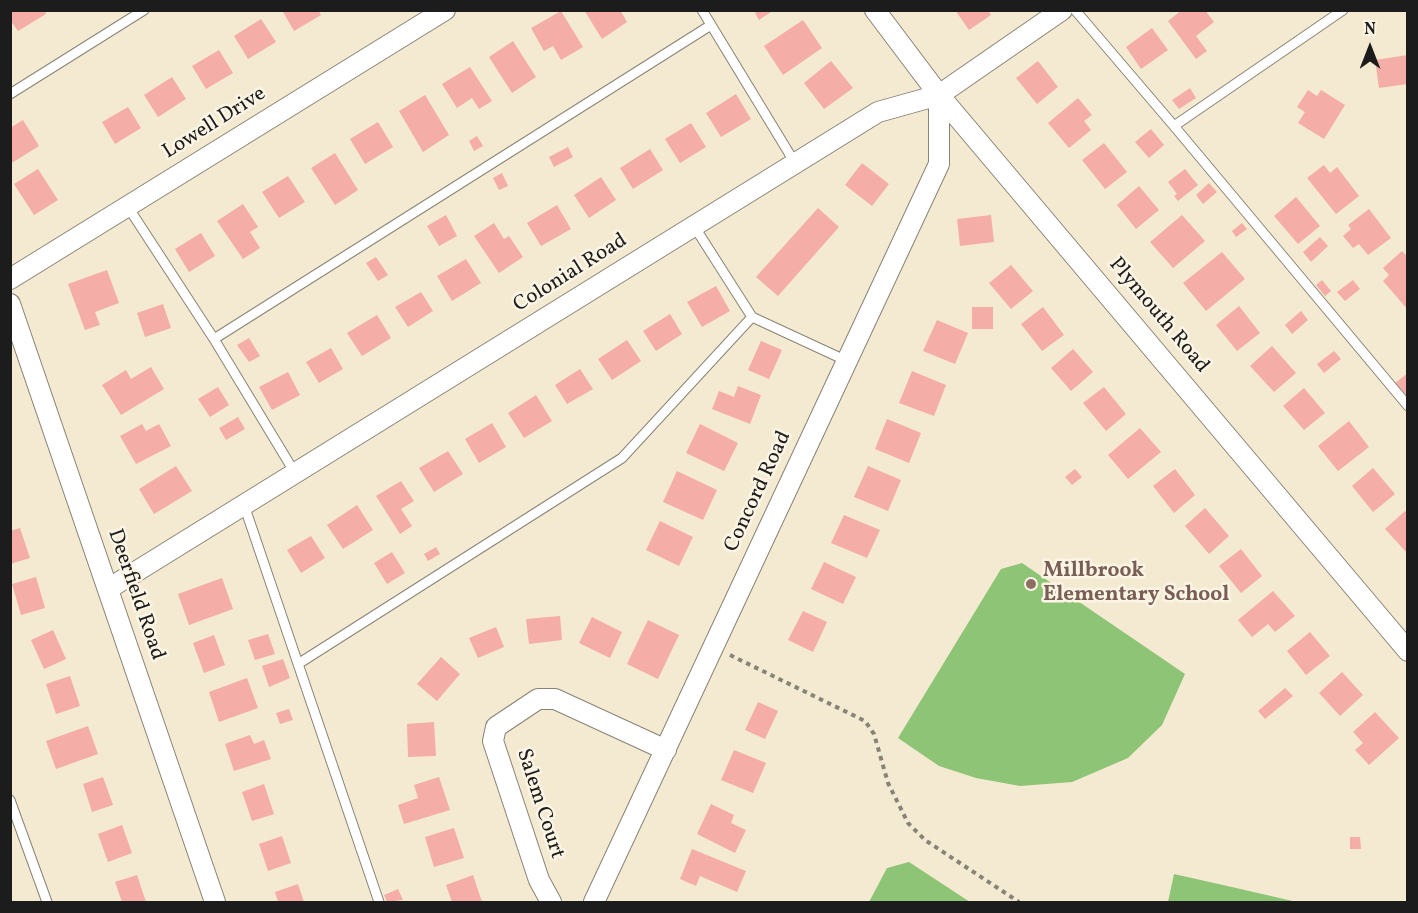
<!DOCTYPE html>
<html>
<head>
<meta charset="utf-8">
<style>
  body { margin:0 }
  #map { position:relative; width:1418px; height:913px; overflow:hidden; background:#f3ead1; font-family:Vollkorn,serif }
  canvas { display:block }
  .frame { position:absolute; inset:0; border:12px solid #1c1c1c; pointer-events:none }
  .north { position:absolute; left:1340px; top:18px; width:60px; height:60px; -webkit-text-stroke:4px #fcf5e5; paint-order:stroke; rotate:0deg; font-size:16px; font-weight:700; line-height:24px; text-align:center; color:#1c1c1c }
  .north::after { content:''; display:block; margin:auto; width:21px; height:27px; background:#1c1c1c; clip-path:polygon(50% 0,100% 100%,50% 72%,0 100%) }
</style>
</head>
<body>
<div id="map">
<canvas width="1418" height="913"></canvas>
<div class="frame"></div>
<div class="north">N</div>
</div>
<script>
const ctx = document.querySelector('canvas').getContext('2d');
ctx.lineJoin = 'round';
function fillPath(path, color) {
  ctx.fillStyle = color;
  ctx.fill(path, 'evenodd');
}
function poly(rows) {
  const path = new Path2D();
  for (const r of rows) {
    path.moveTo(r[0], r[1]);
    for (let i = 2; i < r.length; i += 2) path.lineTo(r[i], r[i + 1]);
  }
  return path;
}
function trace(path, color, width, dash) {
  ctx.strokeStyle = color;
  ctx.lineWidth = width;
  ctx.lineCap = dash ? 'butt' : 'round';
  ctx.setLineDash(dash || []);
  ctx.stroke(path);
}
function write(font, color, halo, rows, align = 'center') {
  ctx.font = font + ' Vollkorn,serif';
  ctx.lineWidth = 5;
  ctx.setLineDash([]);
  ctx.textBaseline = 'middle';
  ctx.strokeStyle = halo;
  ctx.fillStyle = color;
  for (const [text, x, y, turn = 0] of rows) {
    ctx.save();
    ctx.translate(x, y);
    ctx.rotate((+turn || 0) * Math.PI / 180);
    ctx.textAlign = isNaN(turn) ? turn : align;
    if (halo) ctx.strokeText(text, 0, 0);
    ctx.fillText(text, 0, 0);
    ctx.restore();
  }
}
const green = poly([
  [1022,563,1185,674,1162,725,1128,758,1072,782,1020,786,976,778,939,766,898,738,1001,569],
  [909,862,970,902,869,902,887,868],
  [1174,874,1223,885,1297,902,1168,902]
]);
const building = poly([
  [10,10,44,10,46,14,18,31,10,20],
  [282,10,318,10,321,15,294,31],
  [584,10,620,10,627,22,602,39],
  [758,10,774,10,759,20,755,13],
  [955,10,988,10,991,15,969,30],
  [1182,10,1205,10,1214,22,1196,36,1207,51,1196,59,1168,21],
  [561,11,583,47,561,60,553,46,544,51,531,28],
  [261,19,276,42,248,59,234,36],
  [803,20,822,48,783,75,764,46],
  [1152,28,1168,50,1141,69,1126,47],
  [513,41,536,77,512,93,489,57],
  [219,50,233,73,206,89,192,66],
  [1408,55,1408,84,1379,88,1375,60],
  [831,61,853,88,824,109,804,83],
  [1038,61,1058,87,1037,104,1016,78],
  [470,67,492,101,479,109,472,98,457,108,442,84],
  [172,77,186,99,158,117,144,95],
  [1190,88,1196,98,1179,109,1172,100],
  [1308,90,1317,96,1321,90,1345,105,1324,139,1298,123,1305,112,1297,107],
  [736,94,751,119,721,137,706,113],
  [425,95,449,135,423,152,399,111],
  [1078,98,1092,115,1084,121,1091,130,1069,148,1048,123],
  [128,107,141,128,115,144,102,122],
  [23,120,39,146,10,164,10,128],
  [378,122,393,147,365,164,350,139],
  [691,123,706,147,680,163,665,139],
  [1151,129,1164,145,1149,158,1135,142],
  [477,136,483,146,474,151,469,141],
  [1104,143,1127,172,1105,189,1082,160],
  [568,147,573,157,554,167,549,157],
  [650,149,663,170,633,189,620,168],
  [335,153,358,190,335,205,311,168],
  [862,163,889,184,872,206,845,185],
  [1324,165,1330,173,1337,167,1359,196,1336,214,1307,178],
  [38,169,58,200,34,215,14,184],
  [1185,169,1198,185,1178,201,1174,196,1177,194,1168,182],
  [502,173,508,186,499,190,493,178],
  [288,176,305,202,279,218,262,192],
  [601,177,616,200,589,218,574,195],
  [1209,183,1217,192,1203,204,1196,195],
  [1139,186,1159,210,1136,229,1117,205],
  [1296,197,1320,226,1298,244,1274,216],
  [243,204,258,227,250,232,260,248,243,259,217,221],
  [557,205,571,229,541,246,527,223],
  [818,208,839,227,778,296,756,277],
  [1369,209,1391,238,1368,255,1359,244,1353,248,1343,236,1351,229,1348,225],
  [446,215,457,236,439,246,427,226],
  [991,215,994,242,960,246,957,219],
  [1182,215,1205,241,1173,268,1150,242],
  [494,223,504,239,509,236,523,257,499,273,474,236],
  [1242,223,1247,229,1236,237,1232,231],
  [201,233,215,256,189,272,175,249],
  [1320,237,1328,246,1311,262,1303,252],
  [1402,251,1408,257,1408,310,1383,281,1389,275,1383,268],
  [1222,252,1245,279,1206,311,1183,283],
  [376,257,388,275,378,281,366,263],
  [466,259,481,283,452,301,437,276],
  [1011,265,1033,291,1011,309,989,283],
  [107,270,119,303,95,312,100,325,85,330,68,284],
  [1322,280,1331,291,1325,296,1316,285],
  [1353,280,1360,289,1345,301,1337,292],
  [716,286,730,311,702,327,687,302],
  [421,292,433,311,408,327,395,307],
  [163,304,171,328,145,337,137,313],
  [1239,306,1260,333,1237,351,1216,325],
  [972,307,993,307,993,329,972,329],
  [1043,307,1064,335,1042,351,1021,324],
  [1301,311,1308,320,1292,334,1285,325],
  [670,314,682,334,656,351,643,331],
  [377,315,391,338,362,356,347,333],
  [937,320,968,333,955,364,923,351],
  [249,338,260,356,249,362,237,345],
  [627,340,641,361,612,380,598,359],
  [761,341,782,350,769,379,748,370],
  [1272,346,1296,373,1274,392,1250,366],
  [331,348,343,369,319,383,306,362],
  [1073,349,1093,372,1071,391,1051,368],
  [1334,351,1341,359,1324,373,1317,364],
  [151,367,164,389,121,415,102,385,126,370,131,379],
  [580,369,593,389,567,404,555,385],
  [912,371,946,385,934,416,899,403],
  [288,372,300,395,272,410,259,387],
  [1408,373,1408,397,1395,383],
  [738,386,761,395,750,424,712,409,719,391,734,397],
  [218,387,229,405,210,417,198,399],
  [1104,387,1126,414,1106,431,1083,403],
  [1304,388,1325,413,1304,430,1283,406],
  [536,395,552,421,524,438,508,413],
  [238,417,245,429,226,440,219,428],
  [887,419,921,433,909,463,875,449],
  [1349,421,1369,447,1338,471,1318,446],
  [492,423,506,447,479,463,465,439],
  [142,424,146,431,159,424,171,446,136,464,120,436],
  [700,424,738,443,724,471,686,453],
  [1140,428,1161,452,1128,479,1108,455],
  [448,451,463,474,434,492,419,468],
  [176,466,192,491,154,514,139,489],
  [868,466,901,480,888,511,854,497],
  [1373,468,1395,494,1373,512,1352,486],
  [1075,469,1082,477,1072,485,1065,477],
  [1175,469,1195,495,1174,513,1153,486],
  [677,471,717,490,703,520,663,502],
  [401,481,414,501,401,509,412,526,400,534,376,496],
  [357,505,373,530,343,549,327,525],
  [1205,508,1229,536,1209,554,1185,526],
  [1405,511,1408,514,1408,554,1385,529],
  [844,515,880,530,867,558,831,543],
  [660,521,693,537,679,566,646,550],
  [20,528,30,558,10,564,10,531],
  [311,536,325,558,301,573,287,550],
  [436,547,440,554,428,561,424,554],
  [1241,549,1262,576,1241,593,1219,566],
  [392,552,405,573,387,584,374,563],
  [824,562,856,577,843,604,811,589],
  [36,577,45,608,21,615,12,584],
  [222,578,233,609,189,625,178,594],
  [1273,591,1295,616,1275,632,1268,624,1252,637,1238,620],
  [803,611,827,622,813,652,788,640],
  [560,616,562,640,529,644,526,619],
  [592,617,622,632,610,658,579,643],
  [648,620,679,635,658,679,627,664],
  [496,627,504,647,478,658,469,638],
  [53,630,66,659,44,669,31,640],
  [1310,632,1330,656,1306,675,1287,651],
  [268,634,275,654,255,660,248,640],
  [214,635,225,665,204,673,193,643],
  [441,657,460,674,437,701,417,684],
  [283,659,290,678,269,687,262,666],
  [1342,672,1363,695,1340,716,1319,693],
  [70,676,80,706,56,714,46,684],
  [247,678,258,708,219,722,209,692],
  [1285,688,1293,696,1265,719,1258,711],
  [758,702,778,711,765,739,745,730],
  [289,709,293,720,280,724,276,713],
  [1375,712,1399,738,1369,765,1355,750,1363,743,1353,732],
  [434,722,436,756,408,757,407,724],
  [88,726,98,754,56,769,46,741],
  [250,735,254,744,264,740,271,759,234,771,225,744],
  [734,750,766,763,753,793,721,780],
  [103,777,113,805,92,812,83,784],
  [439,777,450,810,404,824,398,805,418,798,414,785],
  [264,784,274,814,252,821,242,792],
  [711,804,734,815,731,823,746,830,735,853,697,834],
  [122,825,132,853,108,862,98,834],
  [454,828,464,858,434,867,425,837],
  [282,836,291,863,268,871,259,844],
  [1350,837,1360,837,1361,849,1350,849],
  [692,849,746,871,737,892,700,876,696,886,680,879],
  [137,875,146,902,122,902,115,882],
  [473,875,482,902,452,902,446,885],
  [298,884,304,902,278,902,275,892],
  [398,889,403,900,387,902,384,895]
]);
const path = poly([
  [730,655,865,721,874,734,888,783,908,823,925,840,1019,902]
]);
const lane = poly([
  [702,10,795,163],
  [1075,10,1174,126,1408,406],
  [10,94,144,10],
  [1174,126,1343,10],
  [128,207,214,339,295,473],
  [694,226,752,317,847,361],
  [214,339,711,25],
  [244,505,379,902],
  [298,664,622,458,752,317],
  [10,800,47,902]
]);
const street = poly([
  [875,10,939,95,1408,651],
  [10,279,445,10],
  [10,304,215,902],
  [108,589,878,112,939,95,1062,10],
  [551,902,539,880,493,741,496,727,538,699,555,699,666,750],
  [594,902,939,164,939,95]
]);
const markers = [
  [1031,584,6,"#8d6e63"]
];
const streetNames = [
  ["Lowell Drive",215,124,-32],
  ["Colonial Road",571,274,-32],
  ["Plymouth Road",1158,316,50],
  ["Concord Road",759,492,-65],
  ["Deerfield Road",135,595,71],
  ["Salem Court",539,804,72]
];
const educationNames = [
  ["Millbrook",1043,572],
  ["Elementary School",1043,596]
];
fillPath(green, '#8ec476');
fillPath(building, '#f5ada7');
trace(lane, '#888376', 11);
trace(street, '#888376', 22);
trace(path, '#888376', 4, [4.5, 4.5]);
trace(lane, '#fff', 9);
trace(street, '#fff', 20);
for (const [x, y, r, color] of markers) {
  const dot = new Path2D();
  dot.arc(x, y, r, 0, 2 * Math.PI);
  ctx.fillStyle = color;
  ctx.fill(dot);
  trace(dot, '#fcf5e5', 2);
}
write('21px', '#1c1c1c', '#fcf5e5', streetNames);
write('bold 21px', '#785e54', '#fcf5e5', educationNames, 'left');
</script>
</body>
</html>
